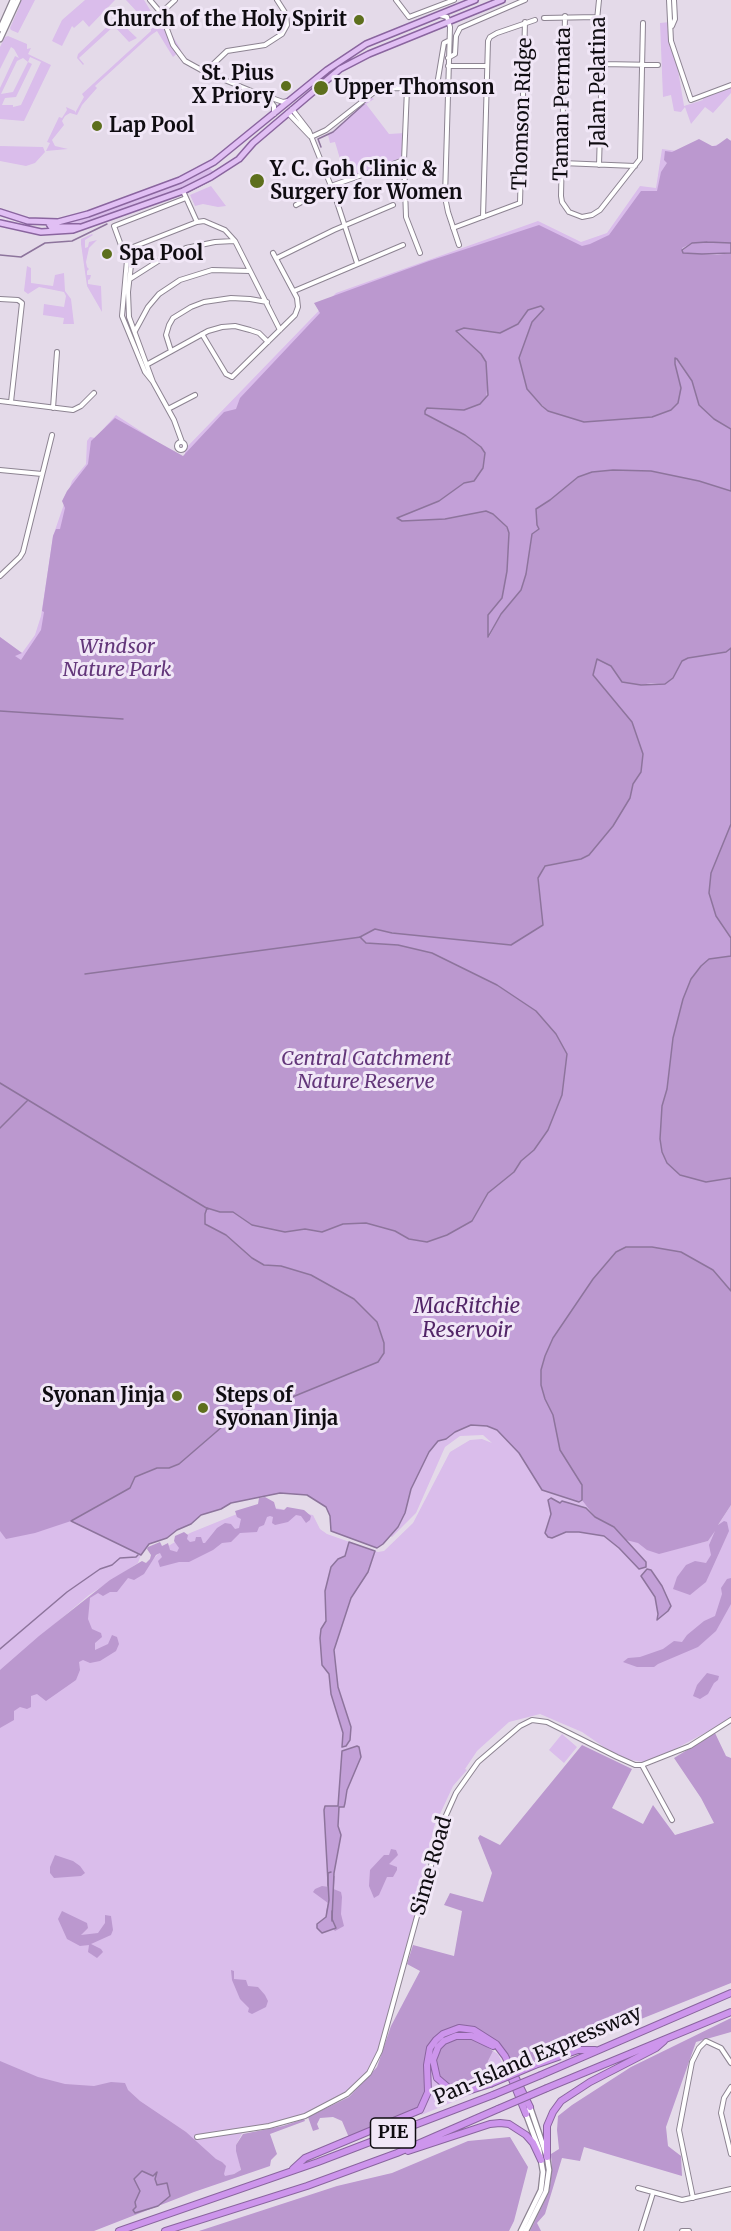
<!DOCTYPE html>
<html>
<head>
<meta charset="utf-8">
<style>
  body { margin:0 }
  canvas { display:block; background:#e4dae9 }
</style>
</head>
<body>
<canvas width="731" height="2231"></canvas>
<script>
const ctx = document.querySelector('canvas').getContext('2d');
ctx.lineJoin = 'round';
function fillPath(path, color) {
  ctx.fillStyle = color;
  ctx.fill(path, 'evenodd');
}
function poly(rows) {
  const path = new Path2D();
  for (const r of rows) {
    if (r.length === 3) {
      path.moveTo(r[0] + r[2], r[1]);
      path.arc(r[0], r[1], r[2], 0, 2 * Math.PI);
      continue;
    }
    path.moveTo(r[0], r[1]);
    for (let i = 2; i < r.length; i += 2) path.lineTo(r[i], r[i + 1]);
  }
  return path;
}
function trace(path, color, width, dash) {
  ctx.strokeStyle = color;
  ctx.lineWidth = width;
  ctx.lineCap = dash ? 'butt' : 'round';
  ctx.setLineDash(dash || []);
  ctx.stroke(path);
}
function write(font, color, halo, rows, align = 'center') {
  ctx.font = font + ' Merriweather,serif';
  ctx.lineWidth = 6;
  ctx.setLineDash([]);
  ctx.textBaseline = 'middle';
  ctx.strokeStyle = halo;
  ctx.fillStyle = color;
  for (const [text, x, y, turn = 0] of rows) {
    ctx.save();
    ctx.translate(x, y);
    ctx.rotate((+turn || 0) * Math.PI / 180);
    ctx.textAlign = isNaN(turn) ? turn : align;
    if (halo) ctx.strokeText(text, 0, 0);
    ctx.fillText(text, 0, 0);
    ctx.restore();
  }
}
const green = poly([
  [20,0,35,0,18,33,11,30,10,28,20,5],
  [85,0,115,0,89,27,83,20,74,28,72,26,62,46,52,41,62,20],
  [126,0,144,0,157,21,165,23,181,50,173,57,157,31,151,35,95,86,97,88,82,105,77,115,70,113,65,116,62,121,64,125,52,140,55,146,68,149,46,151,50,143,47,142,59,117,62,118,67,110,66,107,75,111,75,113,84,97,82,94,151,31,151,27],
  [114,20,118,20,137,38,129,42,114,26,79,58,84,64,83,65,77,58,78,54],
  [670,22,684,106,703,100,702,97,731,85,731,93,713,113,705,107,691,124,685,107,681,112,674,111,671,95,663,97,660,23],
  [8,36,27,44,27,49,31,48,28,54,51,65,24,121,0,119,0,88,15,56,19,58,14,49,11,47,0,69,0,47,5,37],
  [30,57,41,62,21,105,13,107,13,105,2,105,5,98,16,97,32,64,28,62],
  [23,58,28,62,13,92,1,94,17,61],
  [370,97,374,99,366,104,389,134,405,133,405,159,346,179,335,142,330,143,328,135,335,131],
  [731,140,731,1502,668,1551,708,1541,731,1505,731,1719,649,1763,620,1758,582,1732,540,1714,509,1722,477,1751,465,1769,467,1770,453,1786,434,1827,407,1950,378,2056,368,2072,346,2092,304,2114,244,2130,236,2145,241,2171,226,2177,0,2063,0,637,22,653,35,635,41,616,53,536,72,481,86,464,87,441,90,437,95,438,116,415,185,460,185,449,336,293,538,221,581,242,607,233,640,186,656,188,662,149,692,153],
  [483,1435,492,1443,482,1439,470,1440,450,1452,413,1523,384,1551,378,1552,327,1534,320,1529,313,1515,275,1508,237,1514,190,1533,165,1548,146,1565,110,1582,29,1646,89,1595,138,1563,141,1555,135,1552,224,1499,300,1489,330,1501,392,1537,416,1513,445,1447,460,1436],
  [0,146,43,147,45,152,35,163,26,166,0,161],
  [209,168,215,173,211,177,90,225,49,232,48,222,88,214],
  [211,186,226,206,218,207,203,204,195,206,190,195],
  [92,234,93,235,85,240,85,248,88,247,89,242,97,240,89,248,86,262,87,267,89,269,87,271,87,275,91,275,90,279,88,280,88,284,101,286,102,312,87,286,81,244,81,239],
  [27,266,31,268,31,283,53,286,55,275,64,273,65,291,71,299,74,324,63,324,64,318,43,315,44,304,64,307,66,296,64,292,39,287,28,294,24,291],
  [562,1734,577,1747,564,1763,549,1750],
  [493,2051,498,2054,507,2073,475,2087,472,2080,480,2071,488,2070,488,2061],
  [430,2067,432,2068,437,2081,444,2088,459,2094,475,2093,421,2115,429,2096]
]);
const forest = poly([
  [727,138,731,141,731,243,692,243,682,248,683,253,717,255,731,253,731,429,714,419,699,405,692,381,680,362,675,364,681,388,678,403,671,410,652,417,584,422,548,411,527,389,519,358,532,322,539,315,541,306,528,310,518,324,500,333,464,328,457,333,481,354,486,362,488,381,486,399,480,404,464,410,427,408,425,411,426,415,465,435,481,447,485,453,483,468,474,481,464,483,439,501,398,518,402,521,445,519,486,511,493,513,507,528,509,533,507,571,502,598,488,615,489,637,501,614,521,590,526,574,532,534,539,529,537,525,536,509,550,500,578,477,592,472,613,470,651,471,699,481,731,491,731,648,726,652,688,658,682,661,673,678,665,684,651,683,641,685,621,682,619,678,593,675,632,722,643,754,641,772,633,784,630,798,613,826,589,855,581,859,544,866,538,878,544,925,511,945,392,933,375,929,366,943,398,945,432,953,497,985,536,1011,556,1034,567,1054,562,1095,548,1130,534,1150,521,1161,514,1172,488,1193,472,1221,447,1235,427,1242,409,1239,395,1231,343,1224,322,1232,305,1229,285,1232,252,1225,233,1212,220,1212,210,1227,226,1235,264,1265,281,1266,311,1275,354,1299,364,1308,377,1321,384,1343,384,1353,378,1362,285,1400,252,1401,179,1464,169,1468,157,1468,130,1488,71,1521,35,1533,6,1539,0,1531,0,637,22,653,15,656,21,660,41,630,44,612,42,611,53,536,56,529,60,529,65,508,62,501,67,491,88,464,91,441,115,418,183,456,224,412,236,409,240,398,320,313,314,303,429,261,539,225,582,246,590,244,609,235,641,191,657,191,661,172,667,163,664,160,665,151,672,152,699,139,712,146,716,146],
  [731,824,731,938,716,916,709,893,711,873],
  [722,956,731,956,731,1178,706,1182,680,1175,667,1163,662,1152,660,1139,662,1106,667,1089,673,1038,683,999,691,979,701,966,709,959],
  [626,1247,652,1247,681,1251,713,1270,731,1291,731,1505,718,1525,724,1521,727,1522,729,1531,706,1582,690,1595,673,1589,677,1577,686,1565,695,1561,706,1563,711,1555,709,1545,715,1531,708,1541,659,1554,647,1550,638,1543,626,1540,614,1527,595,1517,582,1500,582,1485,560,1450,553,1415,545,1399,541,1385,541,1370,545,1356,553,1338,593,1279,616,1252],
  [265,1497,274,1502,276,1509,284,1510,287,1507,304,1510,311,1516,310,1520,306,1523,301,1516,296,1515,288,1522,275,1525,272,1523,273,1517,270,1516,267,1517,264,1525,259,1527,257,1532,240,1533,231,1542,222,1543,213,1550,189,1562,179,1562,160,1567,158,1561,162,1557,160,1553,156,1555,144,1574,134,1580,128,1578,117,1592,110,1592,103,1596,98,1593,90,1598,88,1619,92,1629,101,1633,102,1637,95,1643,95,1650,108,1644,112,1635,117,1637,119,1644,116,1651,100,1661,90,1663,83,1660,79,1662,80,1670,76,1680,46,1701,37,1694,31,1696,31,1707,27,1709,20,1707,14,1711,14,1720,0,1728,0,1670,39,1636,110,1580,142,1561,146,1563,150,1559,151,1555,147,1549,148,1547,160,1542,162,1546,168,1543,170,1550,177,1552,179,1548,174,1541,175,1536,184,1532,188,1535,187,1539,190,1542,195,1541,196,1537,201,1537,203,1543,205,1543,217,1528,225,1523,231,1524,235,1529,239,1528,241,1519,237,1517,235,1511,258,1504,259,1498],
  [731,1578,731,1604,716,1631,698,1647,658,1664,654,1667,637,1667,623,1662,628,1658,640,1657,663,1649,674,1641,682,1642,687,1635,704,1621,715,1616,722,1594,721,1588,727,1579],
  [707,1673,719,1676,718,1680,714,1683,708,1694,700,1699,693,1696,697,1685],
  [715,1733,726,1756,731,1758,731,1983,521,2067,509,2060,478,2031,461,2029,444,2036,436,2042,431,2052,428,2059,428,2096,424,2108,350,2140,342,2121,333,2117,320,2118,317,2124,319,2129,313,2131,308,2117,349,2097,377,2067,391,2026,420,1971,407,1964,413,1945,454,1956,462,1911,444,1905,450,1893,483,1902,492,1873,478,1838,480,1835,500,1845,582,1745,632,1769,612,1808,643,1824,653,1805,675,1835,714,1823,701,1798,674,1758],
  [391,1849,396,1850,398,1855,389,1864,397,1867,397,1870,393,1877,387,1877,379,1895,374,1898,369,1886,370,1870,384,1855,389,1855],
  [55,1855,73,1861,80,1866,85,1873,81,1876,54,1878,50,1873,50,1867],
  [329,1876,335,1876,334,1887,331,1888,341,1892,342,1897,341,1914,344,1926,335,1931,329,1924,326,1912,328,1903,313,1892,315,1889,322,1886,329,1887,327,1884],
  [62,1911,87,1923,88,1928,81,1935,98,1933,105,1923,105,1915,111,1916,113,1930,111,1935,91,1944,101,1949,103,1952,97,1958,88,1952,89,1945,80,1946,67,1939,58,1919],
  [231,1970,234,1971,234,1979,246,1980,248,1986,258,1987,265,1995,268,2001,266,2007,252,2014,248,2012,249,2008,240,1999,232,1980],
  [731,2018,731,2032,696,2042,666,2127,668,2146,681,2156,682,2176,584,2147,580,2161,562,2158,545,2214,537,2223,541,2231,530,2231,549,2192,552,2170,551,2154,559,2149,557,2130,558,2116,572,2105,631,2067],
  [462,2038,478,2041,493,2051,488,2061,485,2074,480,2072,472,2080,475,2087,454,2088,440,2076,436,2063,441,2047,447,2042],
  [0,2061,38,2077,65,2084,94,2086,111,2082,125,2083,128,2090,140,2101,186,2132,216,2159,222,2162,226,2166,224,2174,225,2176,234,2174,241,2170,236,2151,236,2145,243,2134,283,2126,304,2119,305,2121,270,2134,277,2154,271,2160,270,2166,194,2192,94,2231,0,2231],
  [510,2137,528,2167,514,2221,509,2231,199,2231,337,2186,392,2173,468,2141]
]);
const water = poly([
  [707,242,731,243,731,253,702,254,683,253,682,250,692,243,707,242],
  [541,306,544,309,532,322,519,358,527,389,542,406,548,411,584,422,652,417,671,410,678,403,681,388,675,364,675,358,677,359,692,381,699,405,714,419,731,429,731,491,699,481,651,471,613,470,592,472,578,477,550,500,536,509,537,525,539,529,532,534,526,574,521,590,501,614,488,637,488,615,502,598,507,571,509,533,507,527,493,514,486,511,445,519,402,521,397,518,439,501,464,483,474,481,483,468,485,453,481,447,465,435,425,414,425,411,427,408,464,410,480,404,488,395,486,362,481,354,456,331,464,328,500,333,518,324,528,310,541,306],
  [731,648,731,824,711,873,709,893,716,916,731,938,731,956,709,959,701,966,691,979,683,999,673,1038,667,1089,662,1106,660,1139,662,1152,667,1163,680,1175,706,1182,731,1178,731,1291,713,1270,681,1252,652,1247,626,1247,616,1252,593,1279,553,1338,545,1356,541,1370,541,1385,545,1399,553,1415,560,1450,582,1485,582,1500,579,1502,542,1490,519,1453,497,1430,487,1426,471,1425,455,1432,446,1439,438,1441,429,1452,411,1489,405,1513,398,1527,383,1544,377,1548,331,1531,330,1516,326,1507,307,1495,280,1493,231,1503,221,1509,201,1515,191,1524,177,1530,167,1538,149,1544,141,1555,71,1521,130,1488,135,1477,157,1468,169,1468,179,1464,252,1401,285,1400,378,1362,384,1353,384,1343,377,1322,354,1299,311,1275,281,1266,264,1265,252,1258,226,1235,205,1224,205,1214,207,1208,220,1212,233,1212,252,1225,285,1232,305,1229,322,1232,343,1224,366,1223,395,1231,409,1239,427,1242,447,1235,472,1221,488,1193,514,1172,521,1161,534,1150,548,1130,562,1095,567,1054,556,1034,536,1011,497,985,432,953,398,945,366,943,360,937,375,929,392,933,511,945,543,925,538,878,545,866,581,859,589,855,613,826,630,798,633,784,641,772,643,754,632,722,593,675,597,659,611,666,622,682,641,685,665,684,673,678,682,661,688,658,726,652,731,648],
  [551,1498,560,1503,562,1501,586,1508,595,1517,614,1527,646,1562,646,1567,639,1569,619,1548,604,1536,579,1532,566,1532,552,1538,548,1537,545,1533,551,1514,548,1500,551,1498],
  [349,1542,375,1551,368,1572,351,1598,334,1650,338,1687,351,1727,350,1740,346,1746,342,1747,343,1733,331,1694,329,1674,322,1665,320,1638,321,1629,326,1621,325,1591,331,1567,338,1559,345,1556,349,1542],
  [647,1569,651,1570,662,1586,671,1606,668,1611,657,1620,658,1614,655,1597,641,1576,647,1569],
  [357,1746,359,1747,361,1757,347,1790,345,1803,344,1807,339,1807,338,1826,341,1835,334,1873,332,1919,336,1928,322,1933,317,1928,317,1924,326,1917,329,1900,324,1810,325,1806,338,1806,342,1751,357,1746],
  [142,2171,153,2176,157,2172,155,2179,157,2185,167,2183,170,2196,158,2206,135,2213,133,2210,136,2207,135,2202,140,2191,134,2179,142,2171]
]);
const stream = poly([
  [321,147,318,139,333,132,364,104],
  [186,193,211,180],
  [0,255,21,257,45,243,72,241,107,224],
  [0,711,123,719],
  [85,974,361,937],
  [0,1083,208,1209],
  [0,1128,27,1101],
  [0,1649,67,1592,100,1569,112,1565,120,1558,136,1557,138,1555],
  [328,1886,328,1873,331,1872],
  [332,1911,332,1921]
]);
const street = poly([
  [150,0,161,13,173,45,185,61,205,72,249,90,283,102,288,101],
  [396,0,409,17],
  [669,0,671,41,691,100,731,85],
  [161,13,175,0],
  [440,15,447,17,450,27,445,197,448,212,459,245],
  [565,16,561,196,562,202,569,212,582,217,592,215,600,210,640,159,643,23],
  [409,17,454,0],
  [544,18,597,17],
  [672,26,675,19,674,0],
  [448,58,455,54,456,36,460,28,525,0],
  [602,64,658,65],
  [448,66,487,66],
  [205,72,227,51,265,45,282,34,287,25,286,14,277,0],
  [407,89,404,160,406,217,420,253],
  [267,97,274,106,274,114],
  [292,109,309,131,335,196,357,263],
  [288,113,310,136],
  [311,137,326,130,377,90,396,88,436,91,444,43,448,41],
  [562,163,635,166],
  [599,165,602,64,597,20,599,0],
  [183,191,197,222],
  [186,198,114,226,122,248,133,247,197,222,204,221,225,230,235,241,280,330],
  [296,205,331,186,404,160],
  [483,217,488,41,490,37,497,33,535,20],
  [453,228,520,203,525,22],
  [133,247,128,292,129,317,153,382,174,420,182,442],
  [128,249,122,316,145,372,153,382],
  [277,258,334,230,393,205],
  [130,279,163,258,186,248,215,242,234,241],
  [294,291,403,245],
  [0,299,18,300,22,303,11,402],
  [135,331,148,307,159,294,180,280,212,270,250,271],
  [202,334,226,374,232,377,295,315,298,307,297,298,273,253],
  [171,351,166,335,169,325,173,318,191,307,204,302,231,298,250,299,267,302],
  [148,364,208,331,222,327,235,326,250,330,259,333,268,342],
  [0,401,73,410,81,406,94,393],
  [53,408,57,352],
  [168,409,195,395],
  [181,446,4],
  [0,470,42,474],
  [0,576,20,557,23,552,52,435],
  [642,1765,672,1820],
  [197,2137,269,2126,305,2116,347,2094,369,2073,380,2051,443,1822,456,1793,478,1762,520,1726,532,1720,547,1722,617,1757,635,1765,642,1765,690,1746,731,1720],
  [731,2154,721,2113,724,2098,731,2087],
  [638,2188,682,2200,731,2189],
  [693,2198,679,2130,692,2062,699,2048,706,2041,721,2048,731,2063],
  [641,2231,653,2193],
  [682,2231,689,2231]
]);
const secondary = poly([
  [0,29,13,0],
  [0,39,18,0],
  [521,2231,541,2190,543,2172,539,2149,526,2114,530,2107],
  [526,2231,546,2191,549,2170,547,2157,530,2107]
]);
const primary = poly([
  [0,212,28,221,58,222,88,214,180,180,214,162,327,70,366,44,475,0],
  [48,222,51,227,79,227],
  [0,223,41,232,73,230,183,191,211,177,239,159,253,143,340,69,369,54,502,0]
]);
const highway = poly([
  [535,2065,578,2050,595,2050],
  [509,2072,526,2114],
  [541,2075,731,1993],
  [490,2084,468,2091,451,2090,437,2078,433,2060,438,2047,444,2041,456,2036,472,2036,493,2046],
  [547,2088,731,2012],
  [408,2151,490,2124,500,2123,509,2124,526,2135,533,2143,541,2160],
  [547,2157,547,2126,553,2112,561,2101,590,2082,656,2048,664,2041],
  [293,2169,305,2158,420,2110,428,2092,427,2065,430,2048,436,2040,443,2034,459,2028,474,2030,496,2044,505,2056,530,2107],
  [119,2231,318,2162,493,2095],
  [165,2231,307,2186,397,2153,498,2109]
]);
const highwayBridge = poly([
  [490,2084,535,2065],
  [493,2095,541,2075],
  [498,2109,547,2088]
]);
const markers = [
  [359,20,6,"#5d6f1d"],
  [286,86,6,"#5d6f1d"],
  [321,88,8,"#5d6f1d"],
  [97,126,6,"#5d6f1d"],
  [257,181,8,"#5d6f1d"],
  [107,254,6,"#5d6f1d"],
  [177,1396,6,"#5d6f1d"],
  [203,1408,6,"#5d6f1d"]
];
const shields = [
  [393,2133,45]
];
const shieldNames = [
  ["PIE",393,2133]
];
const poiNames = [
  ["Church of the Holy Spirit",347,20,"right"],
  ["St. Pius",274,74,"right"],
  ["X Priory",274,97,"right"],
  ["Upper Thomson",334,88],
  ["Lap Pool",109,126],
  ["Y. C. Goh Clinic &",270,170],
  ["Surgery for Women",270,193],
  ["Spa Pool",119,254],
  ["Syonan Jinja",165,1396,"right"],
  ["Steps of",215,1396],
  ["Syonan Jinja",215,1419]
];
const streetNames = [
  ["Jalan Pelatina",599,82,-90],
  ["Taman Permata",563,104,-89],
  ["Thomson Ridge",523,114,-88],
  ["Sime Road",432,1866,-74],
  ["Pan-Island Expressway",538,2056,-23]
];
const parkNames = [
  ["Windsor",117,647],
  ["Nature Park",117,670],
  ["Central Catchment",366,1059],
  ["Nature Reserve",366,1082]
];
const waterNames = [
  ["MacRitchie",467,1307],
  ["Reservoir",467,1331]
];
fillPath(green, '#dabdeb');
fillPath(forest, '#bb98cf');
fillPath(water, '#c3a0d8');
trace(water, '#8d749c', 1.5);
trace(stream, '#8d749c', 1.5);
trace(street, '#8d8492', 6);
trace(secondary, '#8d8492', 7);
trace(primary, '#8a659f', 8);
trace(highway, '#8a659f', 8);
trace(street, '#fff', 4);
trace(secondary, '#fff', 4.5);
trace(primary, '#e1bff4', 5);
trace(highway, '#cd95ec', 6);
trace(highwayBridge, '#8a659f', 8, []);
trace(highwayBridge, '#cd95ec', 6);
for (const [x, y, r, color] of markers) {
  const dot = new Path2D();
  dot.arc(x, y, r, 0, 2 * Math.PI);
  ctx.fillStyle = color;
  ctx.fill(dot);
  trace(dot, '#f1e7f7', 2);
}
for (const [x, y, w] of shields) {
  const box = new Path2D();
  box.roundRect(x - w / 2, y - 15, w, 30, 4.5);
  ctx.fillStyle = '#f1e7f7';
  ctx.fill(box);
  trace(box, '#0f0c11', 1.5);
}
write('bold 18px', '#0f0c11', null, shieldNames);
write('bold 20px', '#0f0c11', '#f1e7f7', poiNames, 'left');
write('20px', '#0f0c11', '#f1e7f7', streetNames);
write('italic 20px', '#63367a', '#f1e7f7', parkNames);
write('italic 21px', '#522567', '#f1e7f7', waterNames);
</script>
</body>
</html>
